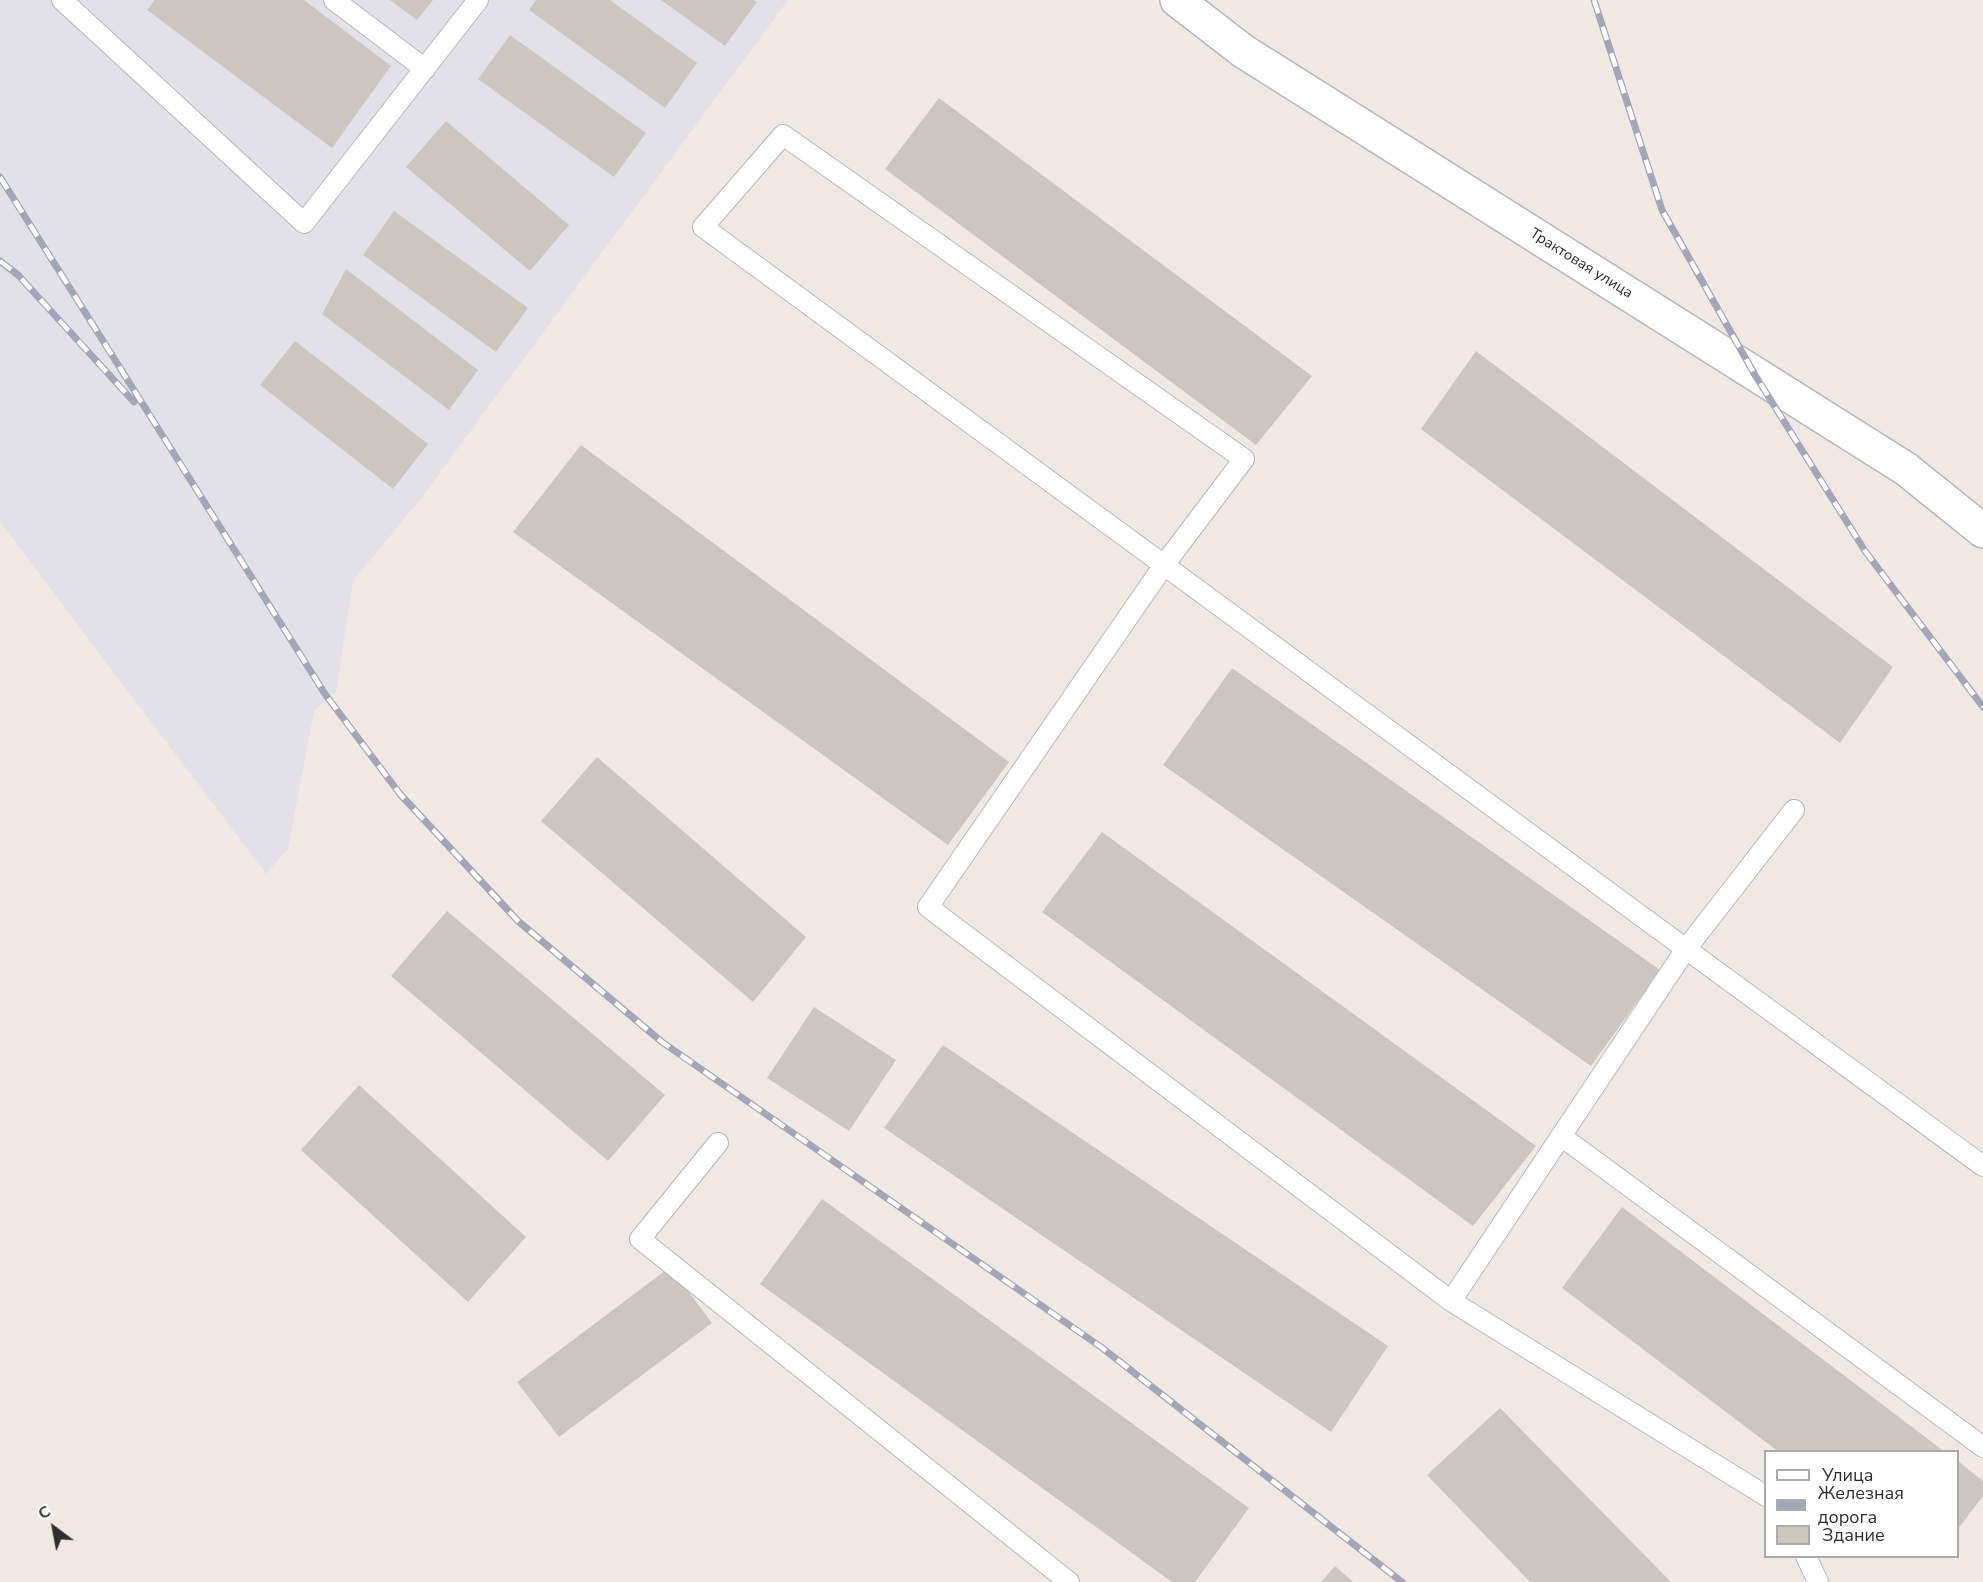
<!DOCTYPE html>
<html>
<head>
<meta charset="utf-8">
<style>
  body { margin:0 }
  #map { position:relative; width:1983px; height:1582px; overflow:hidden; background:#efe9e1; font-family:"Nunito Sans",sans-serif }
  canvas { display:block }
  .legend { position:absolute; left:1764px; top:1450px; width:195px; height:108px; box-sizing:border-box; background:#fff; border:2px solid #ababab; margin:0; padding:8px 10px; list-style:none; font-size:18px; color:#2e2e2e }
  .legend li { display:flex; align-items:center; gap:12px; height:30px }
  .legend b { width:30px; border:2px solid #ababab }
  .north { position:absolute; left:24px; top:1498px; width:60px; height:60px; -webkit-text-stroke:4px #fff; paint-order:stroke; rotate:328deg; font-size:16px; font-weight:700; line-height:24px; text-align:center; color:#2e2e2e }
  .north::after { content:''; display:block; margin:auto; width:21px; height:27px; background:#2e2e2e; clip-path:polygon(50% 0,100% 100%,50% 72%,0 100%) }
</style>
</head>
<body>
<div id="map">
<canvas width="1983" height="1582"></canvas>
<ul class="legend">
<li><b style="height:8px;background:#fff"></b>Улица</li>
<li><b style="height:8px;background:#a3a6b8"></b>Железная дорога</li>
<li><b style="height:16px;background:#cbc7bf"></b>Здание</li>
</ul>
<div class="north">С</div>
</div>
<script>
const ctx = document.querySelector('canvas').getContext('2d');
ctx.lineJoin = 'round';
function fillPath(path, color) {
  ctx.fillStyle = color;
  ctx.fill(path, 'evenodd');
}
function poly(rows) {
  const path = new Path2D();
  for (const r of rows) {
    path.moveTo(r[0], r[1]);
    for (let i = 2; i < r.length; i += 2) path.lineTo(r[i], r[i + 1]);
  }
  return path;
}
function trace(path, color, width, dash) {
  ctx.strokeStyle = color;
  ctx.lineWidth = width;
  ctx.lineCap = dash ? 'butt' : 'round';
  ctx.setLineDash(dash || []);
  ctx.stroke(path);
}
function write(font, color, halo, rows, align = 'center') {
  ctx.font = font + ' "Nunito Sans",sans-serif';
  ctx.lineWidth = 6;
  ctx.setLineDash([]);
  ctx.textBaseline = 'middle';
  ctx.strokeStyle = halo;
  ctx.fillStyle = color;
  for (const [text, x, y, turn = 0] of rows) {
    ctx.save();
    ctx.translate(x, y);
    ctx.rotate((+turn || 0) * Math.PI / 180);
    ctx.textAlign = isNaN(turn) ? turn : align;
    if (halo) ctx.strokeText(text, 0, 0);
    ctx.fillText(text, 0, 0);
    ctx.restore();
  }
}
const industrial = poly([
  [0,0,788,0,422,497,353,581,336,692,314,711,288,849,266,874,0,522]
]);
const building = poly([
  [155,0,304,0,391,66,332,148,147,10],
  [390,0,433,0,417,20],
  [536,0,610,0,697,63,665,108,529,10],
  [661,0,754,0,757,2,725,46],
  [510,35,646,133,614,177,478,79],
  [939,98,1312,376,1256,445,885,169],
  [446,121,569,225,530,271,406,167],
  [394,211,528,308,496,352,363,255],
  [346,269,478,370,449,410,322,314],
  [295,341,428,444,393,489,260,385],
  [1476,351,1893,667,1840,743,1421,429],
  [581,445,1009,762,948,845,513,532],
  [1232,668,1660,970,1591,1066,1163,765],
  [597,757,806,937,753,1002,541,821],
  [1102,832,1536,1146,1473,1226,1042,912],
  [447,911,665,1095,608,1161,391,976],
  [814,1007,896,1060,849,1131,767,1078],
  [943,1045,1388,1346,1331,1432,884,1128],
  [359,1085,526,1237,468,1302,301,1150],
  [822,1199,1249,1508,1195,1582,1172,1582,760,1284],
  [1622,1207,1945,1452,1779,1452,1562,1288],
  [670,1267,712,1323,559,1437,517,1382],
  [1500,1408,1671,1582,1530,1582,1427,1475],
  [1958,1461,1983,1481,1983,1496,1958,1529],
  [1335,1566,1353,1582,1321,1582]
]);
const lane = poly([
  [62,0,304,223,478,0],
  [334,0,425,69],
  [1794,810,1686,949,1451,1301,928,907,1164,565,1244,459,783,135,703,227,1164,565,1686,949,1983,1166],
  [1561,1136,1983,1447],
  [718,1143,640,1239,1069,1582],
  [1451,1301,1766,1496],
  [1806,1556,1818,1582]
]);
const secondary = poly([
  [1177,0,1243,51,1906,469,1983,531]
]);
const rail = poly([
  [1594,0,1662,210,1755,375,1865,551,1983,707],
  [0,177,325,694,400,794,518,921,662,1042,1101,1347,1402,1582],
  [0,261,18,275,134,402]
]);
const streetNames = [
  ["Трактовая улица",1581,264,32]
];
fillPath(industrial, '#e3e1e8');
fillPath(building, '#cbc7bf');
trace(lane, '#b4b7c1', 22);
trace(secondary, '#b4b7c1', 36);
trace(lane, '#fff', 20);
trace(secondary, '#fff', 33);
trace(rail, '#a3a6b8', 7);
trace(rail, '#fff', 4.5, [14]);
write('15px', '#2e2e2e', '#fff', streetNames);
</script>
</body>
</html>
